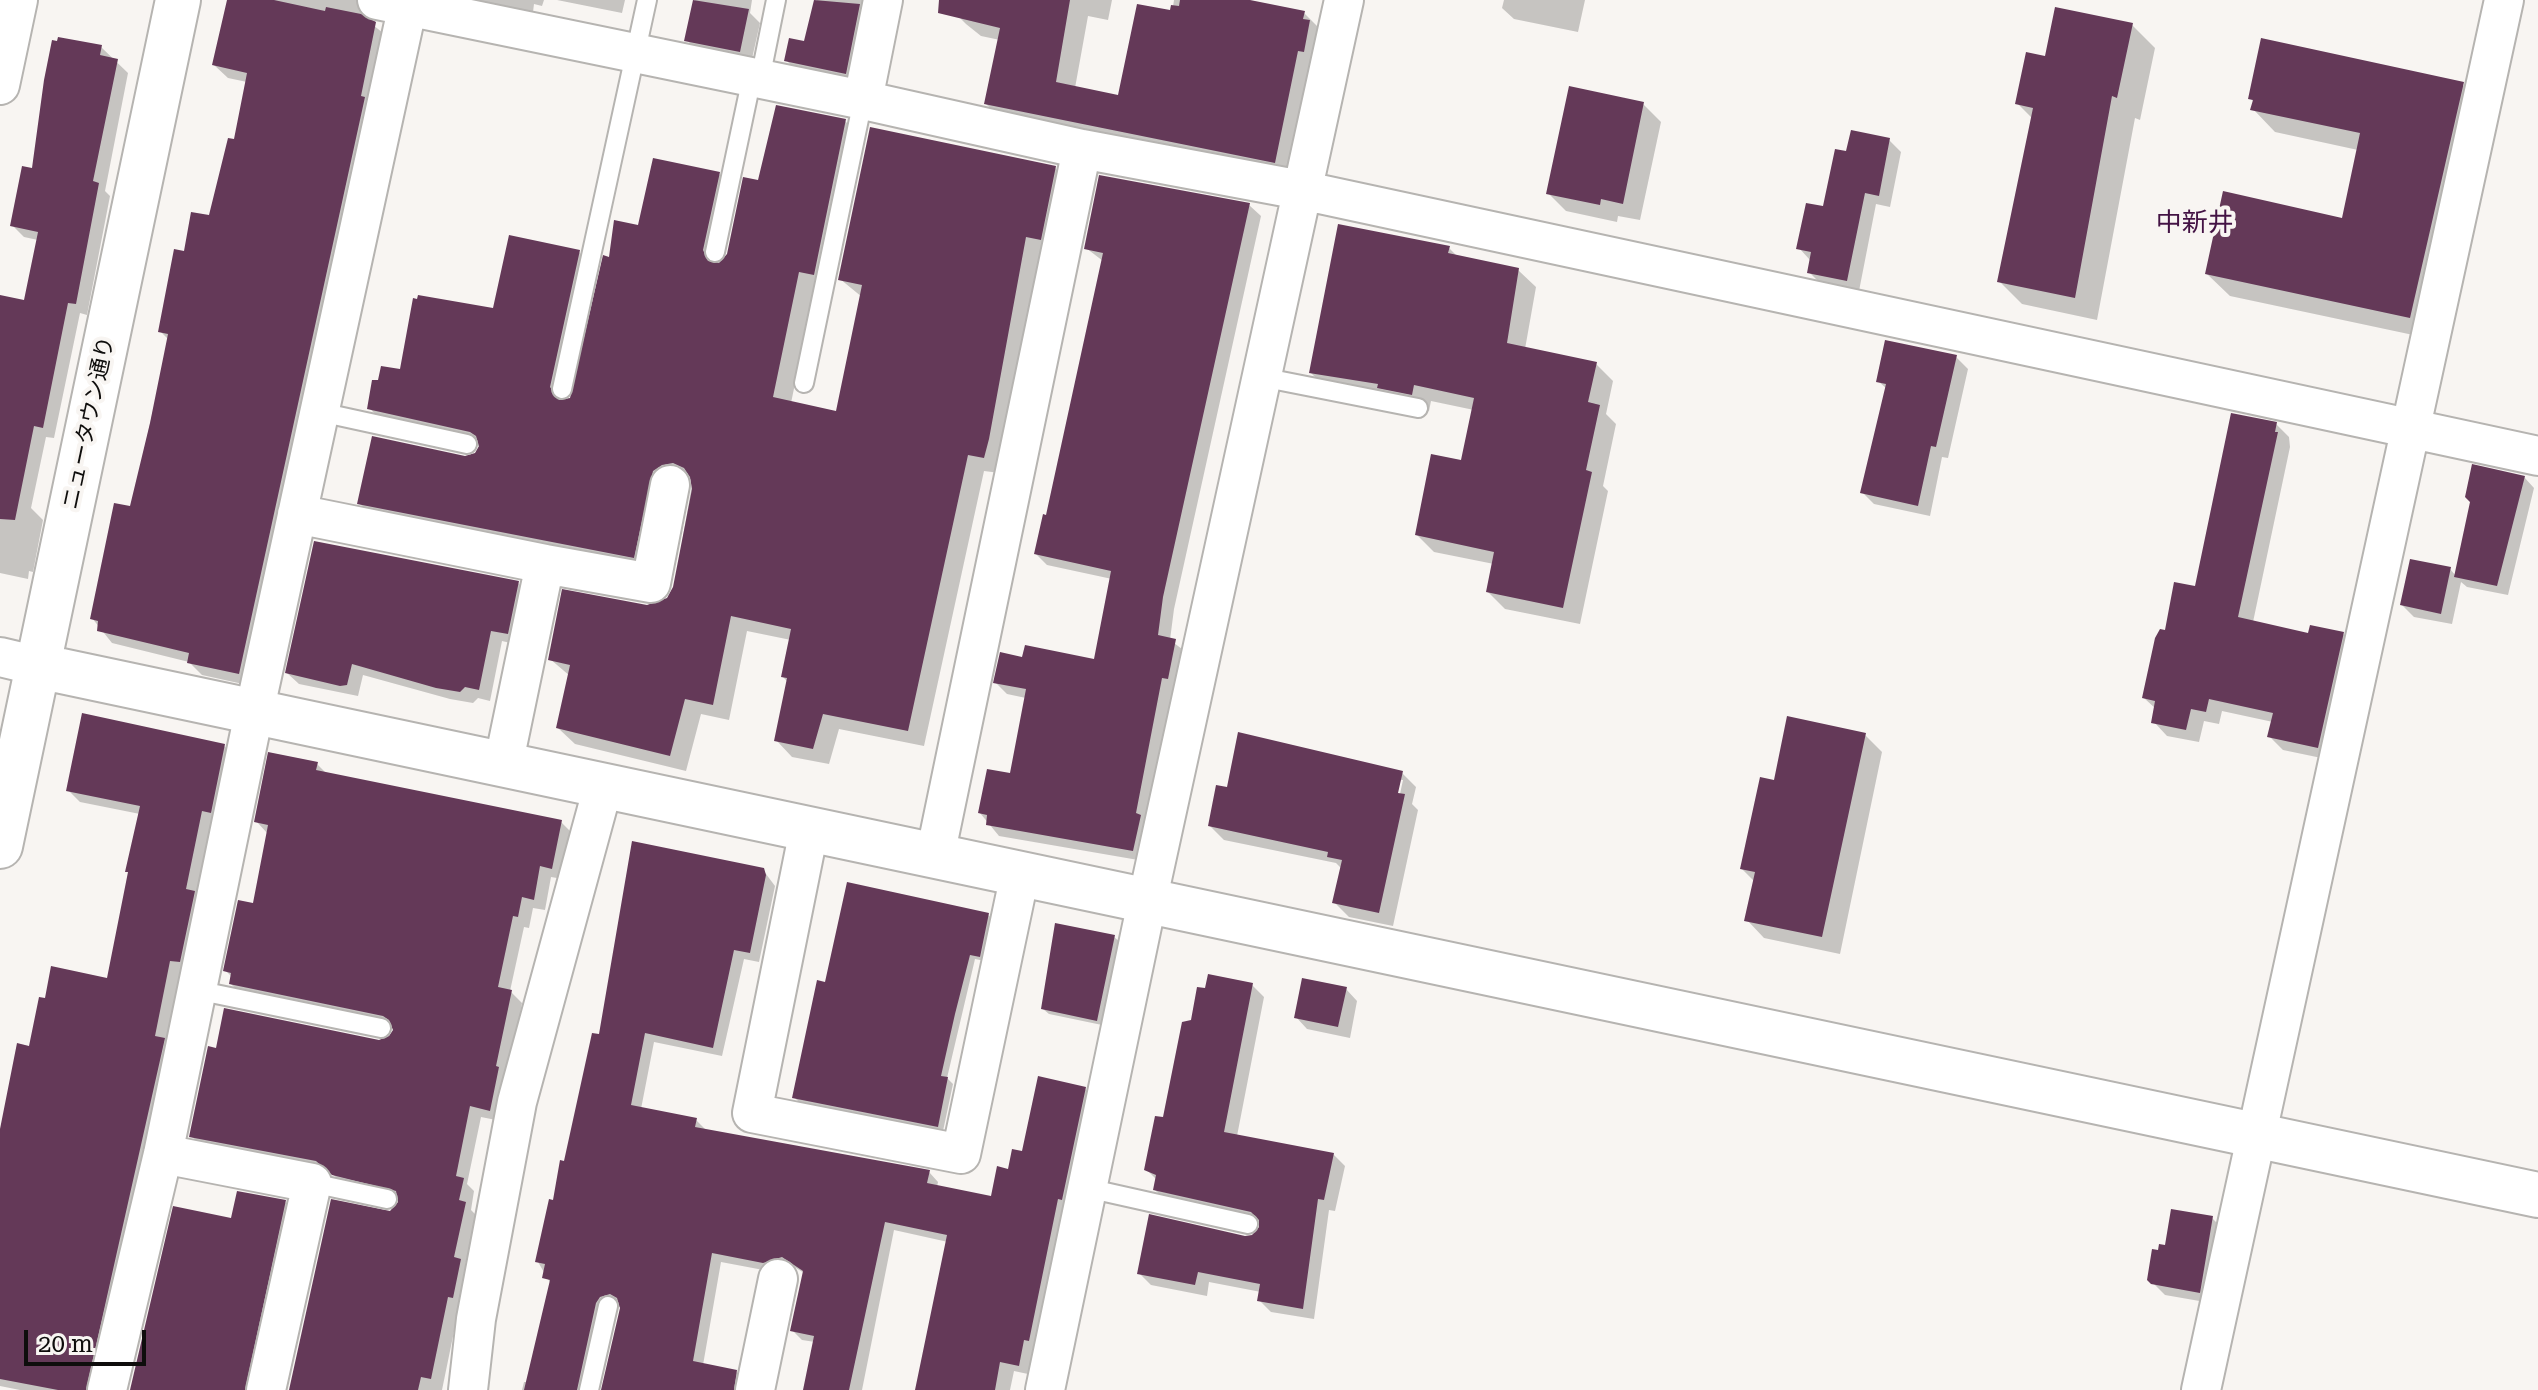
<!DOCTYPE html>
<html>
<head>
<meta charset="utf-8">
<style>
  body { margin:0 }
  #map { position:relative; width:2538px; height:1390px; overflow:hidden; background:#f8f5f2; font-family:"Roboto Serif",serif }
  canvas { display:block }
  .scale { position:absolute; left:24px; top:1330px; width:122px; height:36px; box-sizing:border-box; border:4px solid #0e0d0c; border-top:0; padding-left:10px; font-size:24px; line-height:28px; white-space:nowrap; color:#0e0d0c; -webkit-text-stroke:6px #f8f5f2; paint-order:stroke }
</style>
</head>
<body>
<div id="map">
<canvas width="2538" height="1390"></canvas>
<div class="scale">20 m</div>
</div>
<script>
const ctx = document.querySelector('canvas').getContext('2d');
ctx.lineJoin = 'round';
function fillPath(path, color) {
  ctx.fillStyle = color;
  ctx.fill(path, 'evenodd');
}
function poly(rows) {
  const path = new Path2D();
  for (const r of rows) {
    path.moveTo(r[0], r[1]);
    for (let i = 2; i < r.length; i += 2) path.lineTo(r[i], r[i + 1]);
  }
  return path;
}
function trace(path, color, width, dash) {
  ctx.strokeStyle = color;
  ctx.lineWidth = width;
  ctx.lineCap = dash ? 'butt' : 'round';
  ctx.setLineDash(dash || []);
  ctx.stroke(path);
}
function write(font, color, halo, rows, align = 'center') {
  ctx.font = font + ' "Roboto Serif","Noto Sans JP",serif';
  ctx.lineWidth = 8;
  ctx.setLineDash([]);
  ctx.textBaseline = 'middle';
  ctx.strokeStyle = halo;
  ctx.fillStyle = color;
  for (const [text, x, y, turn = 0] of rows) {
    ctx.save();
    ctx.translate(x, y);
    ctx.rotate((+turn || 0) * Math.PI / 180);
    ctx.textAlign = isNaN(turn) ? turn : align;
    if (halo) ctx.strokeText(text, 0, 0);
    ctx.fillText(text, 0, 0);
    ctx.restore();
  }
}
const shadow = poly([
  [229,0,376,0,368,8,368,21,388,37,252,686,202,675,189,662,112,643,92,618,131,508,169,340,160,331,185,253,211,217,236,141,247,82,228,78,214,65],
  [460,0,544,0,542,6,534,4,533,12,519,9,518,14],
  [557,0,625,0,622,13],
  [695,0,752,0,750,13,760,23,751,63,698,52,687,40],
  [817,0,877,0,856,84,797,71,787,61,806,44],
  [950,0,1112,0,1108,20,1088,16,1075,88,1120,98,1172,13,1174,0,1239,0,1304,13,1321,30,1292,179,1004,121,986,104,1000,40,981,36,966,24,949,7],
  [1504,0,1585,0,1578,32,1514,19,1502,8],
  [2132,25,2155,48,2140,120,2135,118,2097,320,2022,304,1999,281,2033,119,2018,104,2046,58],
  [101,47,128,73,105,191,110,196,87,315,80,313,54,438,46,437,31,508,43,520,33,572,29,571,28,579,0,573,0,297,26,302,38,240,24,237,12,225,34,170],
  [2462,84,2485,107,2432,339,2230,296,2207,274,2343,220,2358,150,2275,132,2253,109,2254,102,2250,98],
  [1643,104,1661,122,1640,220,1618,216,1617,222,1566,211,1548,193],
  [845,121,861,137,830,290,815,287,791,403,837,413,862,297,840,279,1055,168,1071,184,1000,473,984,471,924,746,839,729,829,764,792,757,776,740,788,682,783,677,791,640,747,631,729,720,701,714,686,771,575,744,558,728,570,676,550,659,647,607,668,600,674,588,693,479,679,480,649,573,375,519,359,503,472,457,482,447,386,424,369,408,402,372,579,252,595,268,566,404,576,392,611,259,640,227,719,174,735,190,719,265,729,255,759,182],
  [1889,140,1901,152,1890,207,1876,204,1859,291,1821,284,1809,272,1810,260,1799,248,1824,208],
  [1249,205,1261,216,1174,609,1170,640,1186,652,1179,689,1173,688,1147,823,1144,861,999,836,980,813,1011,776,1026,698,1007,694,996,683,1024,659,1096,661,1112,579,1047,565,1036,554,1048,518,1103,261,1086,248],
  [1449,248,1458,257,1518,270,1536,287,1525,349,1596,364,1613,381,1606,414,1616,424,1603,486,1608,491,1580,624,1505,609,1488,592,1494,564,1434,552,1417,535,1463,463,1474,410,1431,401,1429,411,1328,390,1311,373],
  [1956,357,1968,369,1948,458,1942,457,1930,516,1874,504,1863,493,1887,389,1878,381],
  [2276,424,2289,437,2290,447,2253,622,2310,635,2343,634,2356,647,2331,760,2283,750,2270,737,2273,722,2222,711,2219,724,2204,721,2199,742,2167,736,2154,722,2156,709,2144,698,2166,633,2197,589],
  [2524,477,2534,488,2508,595,2467,587,2461,582,2452,624,2414,617,2402,605,2450,569,2456,576],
  [518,583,530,595,519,645,502,641,490,701,478,698,473,703,450,699,363,675,358,696,299,684,287,673],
  [1865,735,1882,752,1840,954,1764,938,1747,920,1755,882,1742,869,1775,782],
  [224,746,236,757,100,1390,20,1390,0,1386,0,1130,46,1000,108,980,140,814,80,802,68,790],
  [317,764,327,774,561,822,572,833,563,879,551,877,545,910,533,908,529,928,524,927,510,991,522,1003,501,1121,481,1117,467,1184,474,1191,471,1210,476,1215,465,1266,471,1272,464,1308,459,1307,442,1390,291,1390,385,1213,397,1209,399,1197,346,1186,330,1172,203,1147,191,1136,391,1038,395,1030,394,1026,242,995,231,984,232,977,225,970,255,905,268,834,256,821],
  [1402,773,1416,787,1412,804,1418,810,1393,926,1349,917,1335,903,1342,869,1336,863,1224,840,1210,826,1228,790],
  [1399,780,1403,780,1398,803,1394,802],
  [763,870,775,886,759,962,744,959,722,1056,654,1042,641,1109,696,1120,706,1130,929,1172,938,1182,937,1187,992,1199,1024,1154,1085,1089,1094,1098,1039,1349,1033,1348,1028,1374,1014,1371,1010,1390,932,1390,948,1242,894,1230,862,1390,805,1390,815,1342,802,1340,792,1330,804,1273,793,1266,774,1272,721,1262,703,1365,736,1372,745,1381,744,1390,603,1390,622,1309,615,1303,588,1390,522,1390,524,1382,528,1382,551,1284,538,1262,601,1037],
  [988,915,994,920,985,961,975,959,947,1078,953,1084,943,1131,800,1103,795,1098,827,984],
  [1114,937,1120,942,1102,1025,1049,1014,1043,1009],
  [1252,985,1264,997,1237,1136,1333,1154,1345,1166,1335,1211,1329,1210,1314,1319,1271,1312,1259,1300,1261,1292,1209,1282,1207,1296,1151,1285,1139,1273,1253,1237,1261,1228,1261,1223,1167,1202,1155,1190,1157,1180,1146,1169,1165,1120,1192,1022],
  [1346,989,1357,1001,1350,1038,1307,1029,1296,1017],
  [285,1202,296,1214,257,1390,132,1390,233,1220],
  [2212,1218,2224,1230,2211,1303,2165,1295,2149,1279,2160,1253]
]);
const building = poly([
  [227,0,274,0,325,11,326,7,361,14,376,22,361,96,365,97,239,674,187,663,189,653,97,631,98,621,90,619,114,503,130,506,150,423,168,334,158,332,174,249,184,251,191,212,209,215,228,138,234,139,247,73,212,65],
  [693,0,749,9,740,52,684,41],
  [814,0,860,4,846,74,784,61,789,38,804,41],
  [939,0,1070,0,1056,82,1118,95,1137,4,1170,10,1171,5,1179,6,1180,0,1250,0,1305,11,1303,19,1310,20,1304,52,1298,51,1275,163,984,104,1000,28,938,13],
  [2055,7,2133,23,2117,98,2112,96,2075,298,1997,282,2033,108,2015,104,2026,52,2045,56],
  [58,37,102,45,100,55,118,59,93,181,99,183,76,304,68,303,43,428,34,426,15,520,0,519,0,295,24,300,38,232,10,226,22,166,32,168,44,80,52,40,57,41],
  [2261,38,2464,82,2410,318,2205,274,2223,191,2342,218,2360,133,2250,110,2253,100,2248,99],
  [1569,86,1644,102,1623,204,1601,199,1600,205,1546,194],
  [776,105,846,119,814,275,799,272,773,397,836,411,862,285,838,280,870,127,1056,166,1041,240,1026,237,989,439,984,458,968,455,908,731,823,714,813,749,774,741,787,678,781,677,791,629,731,616,713,705,685,699,670,756,556,728,570,665,548,660,562,589,647,605,667,598,673,587,692,489,690,477,684,468,673,463,662,465,653,471,634,558,357,504,372,436,465,456,475,453,479,446,476,436,470,432,367,409,372,380,378,380,381,366,400,369,413,298,417,299,418,295,493,308,509,235,580,250,550,387,559,400,570,398,603,255,609,257,614,220,638,225,653,158,720,172,703,250,708,261,719,263,727,254,743,177,758,180],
  [1851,130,1890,138,1879,196,1865,193,1847,281,1807,273,1811,252,1796,249,1806,203,1823,206,1835,149,1846,151],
  [1099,175,1250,203,1163,597,1158,635,1176,639,1168,679,1162,678,1136,813,1141,815,1133,851,986,825,987,815,978,813,987,769,1010,773,1026,689,993,683,1000,652,1022,657,1025,645,1094,659,1111,571,1034,554,1043,514,1046,515,1103,253,1084,249],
  [1338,224,1450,246,1448,253,1519,268,1507,343,1597,362,1588,402,1600,405,1586,470,1592,472,1563,608,1486,592,1494,552,1415,535,1431,454,1461,460,1474,398,1414,385,1412,395,1377,388,1378,384,1309,373],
  [1885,340,1957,355,1936,447,1931,446,1918,506,1860,493,1886,384,1876,382],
  [2231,413,2277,422,2275,432,2278,432,2238,617,2308,633,2310,625,2344,632,2318,748,2267,737,2273,713,2209,699,2206,712,2191,709,2186,730,2151,723,2155,701,2142,698,2155,638,2160,629,2165,630,2174,582,2195,586],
  [2472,464,2525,476,2497,586,2454,577,2470,502,2465,497],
  [314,541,519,581,508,634,491,631,479,690,465,687,460,692,436,688,352,664,347,685,340,686,285,673],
  [2410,559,2451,567,2441,614,2400,605],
  [82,713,225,744,211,813,202,811,186,889,195,891,180,962,170,961,155,1036,165,1038,86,1390,58,1390,0,1379,0,1129,17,1043,29,1046,39,997,45,998,51,966,107,978,128,872,125,872,140,806,66,791],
  [1787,716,1866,733,1822,937,1744,921,1755,872,1740,869,1760,777,1774,780],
  [1238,732,1403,771,1398,793,1405,794,1379,913,1332,903,1342,860,1327,857,1328,852,1208,826,1216,785,1227,787],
  [268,752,318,762,316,770,562,820,552,869,540,866,534,900,522,897,518,917,513,916,498,987,512,990,496,1066,499,1067,490,1111,470,1106,456,1176,464,1178,459,1200,466,1202,454,1257,461,1259,453,1298,448,1297,431,1379,421,1377,418,1390,289,1390,331,1199,390,1211,398,1202,396,1191,332,1175,316,1161,189,1137,208,1046,216,1048,224,1008,379,1040,389,1036,393,1030,389,1020,383,1016,229,984,231,973,223,971,238,900,253,903,268,825,254,822],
  [632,841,764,868,766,875,750,953,734,950,713,1048,645,1033,631,1105,697,1118,695,1127,930,1170,927,1183,991,1196,997,1166,1008,1169,1012,1149,1022,1151,1038,1076,1086,1087,1062,1200,1058,1199,1029,1341,1024,1340,1019,1366,1000,1362,995,1390,915,1390,947,1235,885,1222,849,1390,803,1390,814,1336,790,1331,803,1271,782,1257,763,1263,712,1253,693,1361,737,1370,734,1390,601,1390,620,1308,617,1298,610,1294,600,1297,596,1303,577,1390,524,1390,550,1280,542,1278,545,1264,535,1262,549,1199,553,1200,560,1160,564,1161,592,1033,599,1034],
  [847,882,989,913,980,957,970,955,955,1014,941,1076,948,1077,938,1127,792,1098,817,980,825,982],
  [1055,923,1115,935,1097,1021,1041,1009],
  [1208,974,1253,983,1224,1132,1334,1153,1324,1200,1318,1199,1303,1309,1257,1301,1260,1284,1198,1272,1195,1285,1137,1274,1149,1214,1245,1236,1252,1235,1259,1227,1259,1220,1251,1212,1153,1190,1156,1175,1144,1170,1155,1116,1163,1117,1182,1022,1191,1020,1197,987,1205,988],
  [1302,978,1347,987,1338,1027,1294,1018],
  [237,1191,286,1200,245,1390,130,1390,173,1206,231,1218],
  [2171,1209,2213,1216,2200,1293,2151,1284,2147,1280,2152,1249,2158,1250,2159,1244,2165,1245]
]);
const service = poly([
  [760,79,776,0],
  [715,252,752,77],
  [1261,377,1418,408],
  [804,383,863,100],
  [562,389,647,0],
  [320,412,467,444],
  [196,990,381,1028],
  [312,1183,387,1199],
  [1087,1188,1248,1224],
  [589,1390,608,1306]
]);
const minor = poly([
  [377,0,863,100,1082,149,1301,190,2538,456],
  [0,85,18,0],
  [863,100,883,0],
  [297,514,545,564],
  [0,657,38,666],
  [503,766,545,564,651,583,670,485],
  [809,830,752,1113,961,1154,1020,874],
  [935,856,1082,149],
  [163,1154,312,1183,266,1390],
  [107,1390,163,1154,254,713,409,0],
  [468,1390,476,1319,517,1102,603,787],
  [755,1390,778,1279],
  [1045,1390,1147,902,1344,0],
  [2201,1390,2504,0]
]);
const tertiary = poly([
  [38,666,2538,1195],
  [0,846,178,0]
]);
const streetNames = [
  ["ニュータウン通り",89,423,-78]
];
const quarterNames = [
  ["中新井",2195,223]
];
fillPath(shadow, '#0003');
fillPath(building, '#643958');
trace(service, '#b6b4b1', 22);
trace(minor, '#b6b4b1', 42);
trace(tertiary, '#b6b4b1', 48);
trace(service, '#fff', 18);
trace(minor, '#fff', 38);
trace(tertiary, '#fff', 44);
write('22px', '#0e0d0c', '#f8f5f2', streetNames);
write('26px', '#431344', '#f8f5f2', quarterNames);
</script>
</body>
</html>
